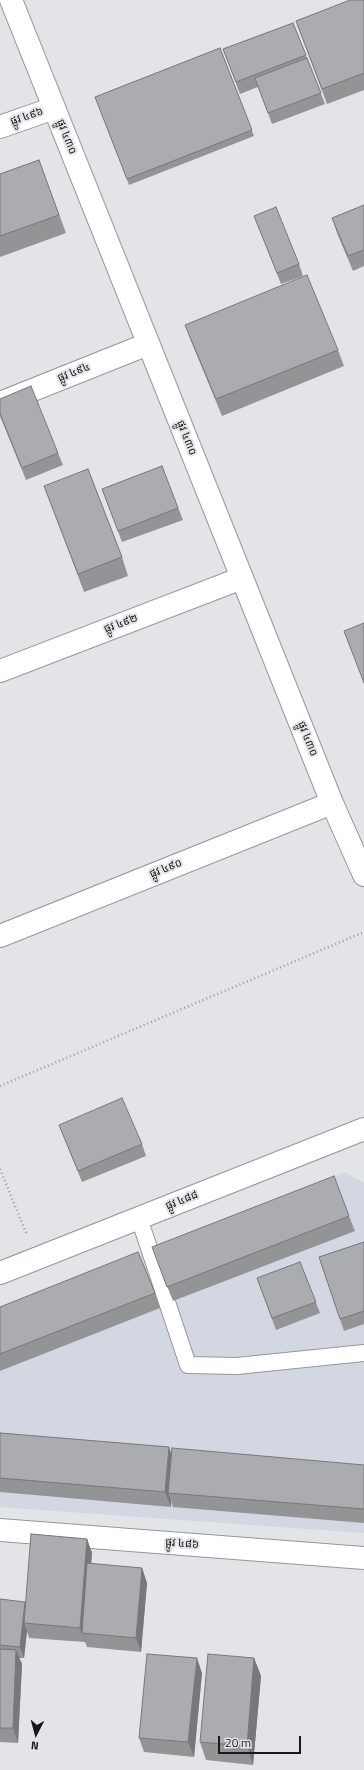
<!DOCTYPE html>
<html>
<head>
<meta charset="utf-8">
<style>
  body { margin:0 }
  #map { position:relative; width:364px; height:1770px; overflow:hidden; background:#e2e4e7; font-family:"Titillium Web",sans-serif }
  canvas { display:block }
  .north { position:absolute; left:16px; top:1714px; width:40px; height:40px; -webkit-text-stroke:3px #e2e4e7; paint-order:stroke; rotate:186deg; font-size:11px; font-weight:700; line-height:16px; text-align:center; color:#18191a }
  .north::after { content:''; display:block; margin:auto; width:14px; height:18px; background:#18191a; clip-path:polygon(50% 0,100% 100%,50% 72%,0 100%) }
  .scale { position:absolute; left:218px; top:1736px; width:83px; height:18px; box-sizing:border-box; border:2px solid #18191a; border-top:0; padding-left:5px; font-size:12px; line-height:14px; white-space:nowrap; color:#18191a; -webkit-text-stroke:3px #e2e4e7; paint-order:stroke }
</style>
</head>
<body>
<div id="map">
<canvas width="364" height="1770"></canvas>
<div class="north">N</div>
<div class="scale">20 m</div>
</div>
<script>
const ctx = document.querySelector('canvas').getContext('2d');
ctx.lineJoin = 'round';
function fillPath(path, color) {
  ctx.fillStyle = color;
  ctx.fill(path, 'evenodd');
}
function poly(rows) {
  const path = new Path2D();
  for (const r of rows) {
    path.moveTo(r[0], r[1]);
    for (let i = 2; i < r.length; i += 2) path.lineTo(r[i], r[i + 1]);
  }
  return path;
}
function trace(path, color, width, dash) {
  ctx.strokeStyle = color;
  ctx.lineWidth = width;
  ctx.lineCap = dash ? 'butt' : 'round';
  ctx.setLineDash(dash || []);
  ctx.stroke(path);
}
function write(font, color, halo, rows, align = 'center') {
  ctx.font = font + ' "Titillium Web","Noto Sans Khmer",sans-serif';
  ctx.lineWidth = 4;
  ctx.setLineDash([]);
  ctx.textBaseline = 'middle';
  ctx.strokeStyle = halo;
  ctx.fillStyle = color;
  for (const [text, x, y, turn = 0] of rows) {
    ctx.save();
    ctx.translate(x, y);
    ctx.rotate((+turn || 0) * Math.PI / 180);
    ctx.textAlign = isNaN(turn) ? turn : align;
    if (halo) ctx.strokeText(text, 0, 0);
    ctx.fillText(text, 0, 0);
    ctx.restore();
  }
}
const built = poly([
  [345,1172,364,1183,364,1533,0,1507,0,1308]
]);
const path = poly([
  [0,1086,364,932],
  [0,1169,27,1235]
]);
const service = poly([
  [139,1218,188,1365,237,1366,364,1353]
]);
const minor = poly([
  [0,127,54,108],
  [0,403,148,344],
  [0,671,242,578],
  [0,936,332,803],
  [0,1530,364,1558]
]);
const tertiary = poly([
  [11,0,332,803,364,875],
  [0,1273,364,1129]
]);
const wall = poly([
  [364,0,364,90,327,104,296,21],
  [293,23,325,104,272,124,258,87,240,94,223,49],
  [220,48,254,136,129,185,95,97],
  [39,160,66,233,0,257,0,174],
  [364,205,364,266,353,271,337,233,332,218],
  [254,216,299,264,303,276,281,284],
  [185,325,338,350,344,366,222,416,191,341],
  [0,399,58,453,63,465,26,480,0,416],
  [162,466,183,520,122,542,102,489],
  [44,486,122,557,128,576,84,592],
  [59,1125,142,1144,146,1156,82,1182],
  [349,1216,355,1231,173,1301,157,1261],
  [364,1242,364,1324,344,1331,319,1257],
  [300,1262,320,1313,276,1330,257,1278],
  [155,1293,160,1308,0,1371,0,1307],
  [0,1433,171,1453,364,1465,364,1523,173,1507,171,1501,171,1507,0,1492],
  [87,1539,92,1553,91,1564,142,1568,147,1583,141,1652,87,1647,85,1642,29,1638,27,1631,24,1658,19,1658,22,1664,18,1743,0,1742,0,1599,26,1604],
  [254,1658,261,1676,253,1765,206,1760,200,1742],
  [202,1673,194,1757,144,1752,139,1738]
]);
const shadedWall = poly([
  [169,1447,174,1462,168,1493,171,1501,171,1507,165,1492],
  [87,1539,92,1553,86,1633,82,1633,85,1642,80,1628],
  [142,1568,147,1583,141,1652,136,1638],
  [25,1602,29,1613,24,1623,27,1631,24,1658,20,1647],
  [16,1650,22,1664,18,1743,13,1728],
  [197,1658,202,1673,194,1757,188,1742],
  [254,1658,261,1676,253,1765,247,1746]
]);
const building = poly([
  [350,0,364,0,364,73,322,89,296,21,350,0],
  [293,23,306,55,236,82,223,49,293,23],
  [220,48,252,130,127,179,95,97,220,48],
  [307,58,321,93,268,113,255,78,307,58],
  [39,160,59,215,0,236,0,174,39,160],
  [364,205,364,250,348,256,332,218,364,205],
  [276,207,299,264,277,273,254,216,276,207],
  [307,275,338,350,216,399,185,325,307,275],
  [31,386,58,453,22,468,0,414,0,399,31,386],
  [162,466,178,508,118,531,102,489,162,466],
  [88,469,122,557,78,574,44,486,88,469],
  [364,623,364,683,344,631,364,623],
  [122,1098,142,1144,78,1171,59,1125,122,1098],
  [334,1176,349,1216,167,1287,152,1247,334,1176],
  [364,1242,364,1311,340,1319,319,1257,364,1242],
  [138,1252,155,1293,0,1354,0,1307,138,1252],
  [300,1262,316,1302,272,1318,257,1278,300,1262],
  [0,1433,169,1447,165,1492,0,1478,0,1433],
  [172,1448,364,1465,364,1509,168,1493,172,1448],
  [31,1534,87,1539,80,1628,24,1623,31,1534],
  [87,1563,142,1568,136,1638,82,1633,87,1563],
  [0,1599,25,1602,20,1647,0,1645,0,1599],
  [0,1649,16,1650,13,1728,0,1728,0,1649],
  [147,1654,197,1658,188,1742,139,1738,147,1654],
  [208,1654,254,1658,247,1746,200,1742,208,1654]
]);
const streetNames = [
  ["ផ្លូវ ៤៩៦",27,117,-19],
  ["ផ្លូវ ៤៣០",66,137,68],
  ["ផ្លូវ ៤៩៤",74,373,-22],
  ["ផ្លូវ ៤៣០",186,438,68],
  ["ផ្លូវ ៤៩២",121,624,-21],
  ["ផ្លូវ ៤៣០",307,739,68],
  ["ផ្លូវ ៤៩០",166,869,-22],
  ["ផ្លូវ ៤៨៨",182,1201,-22],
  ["ផ្លូវ ៤៨៦",182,1544,4]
];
fillPath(built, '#d2d7e1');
trace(service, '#96979a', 18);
trace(minor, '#96979a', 24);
trace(tertiary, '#96979a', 24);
trace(path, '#999b9d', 2.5, [1, 3]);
trace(service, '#fff', 16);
trace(minor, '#fff', 22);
trace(tertiary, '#fff', 22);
fillPath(wall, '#939496');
fillPath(shadedWall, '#78787a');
fillPath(building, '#abacaf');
trace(building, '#78787a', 1);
write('11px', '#18191a', '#e2e4e7', streetNames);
</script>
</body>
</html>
